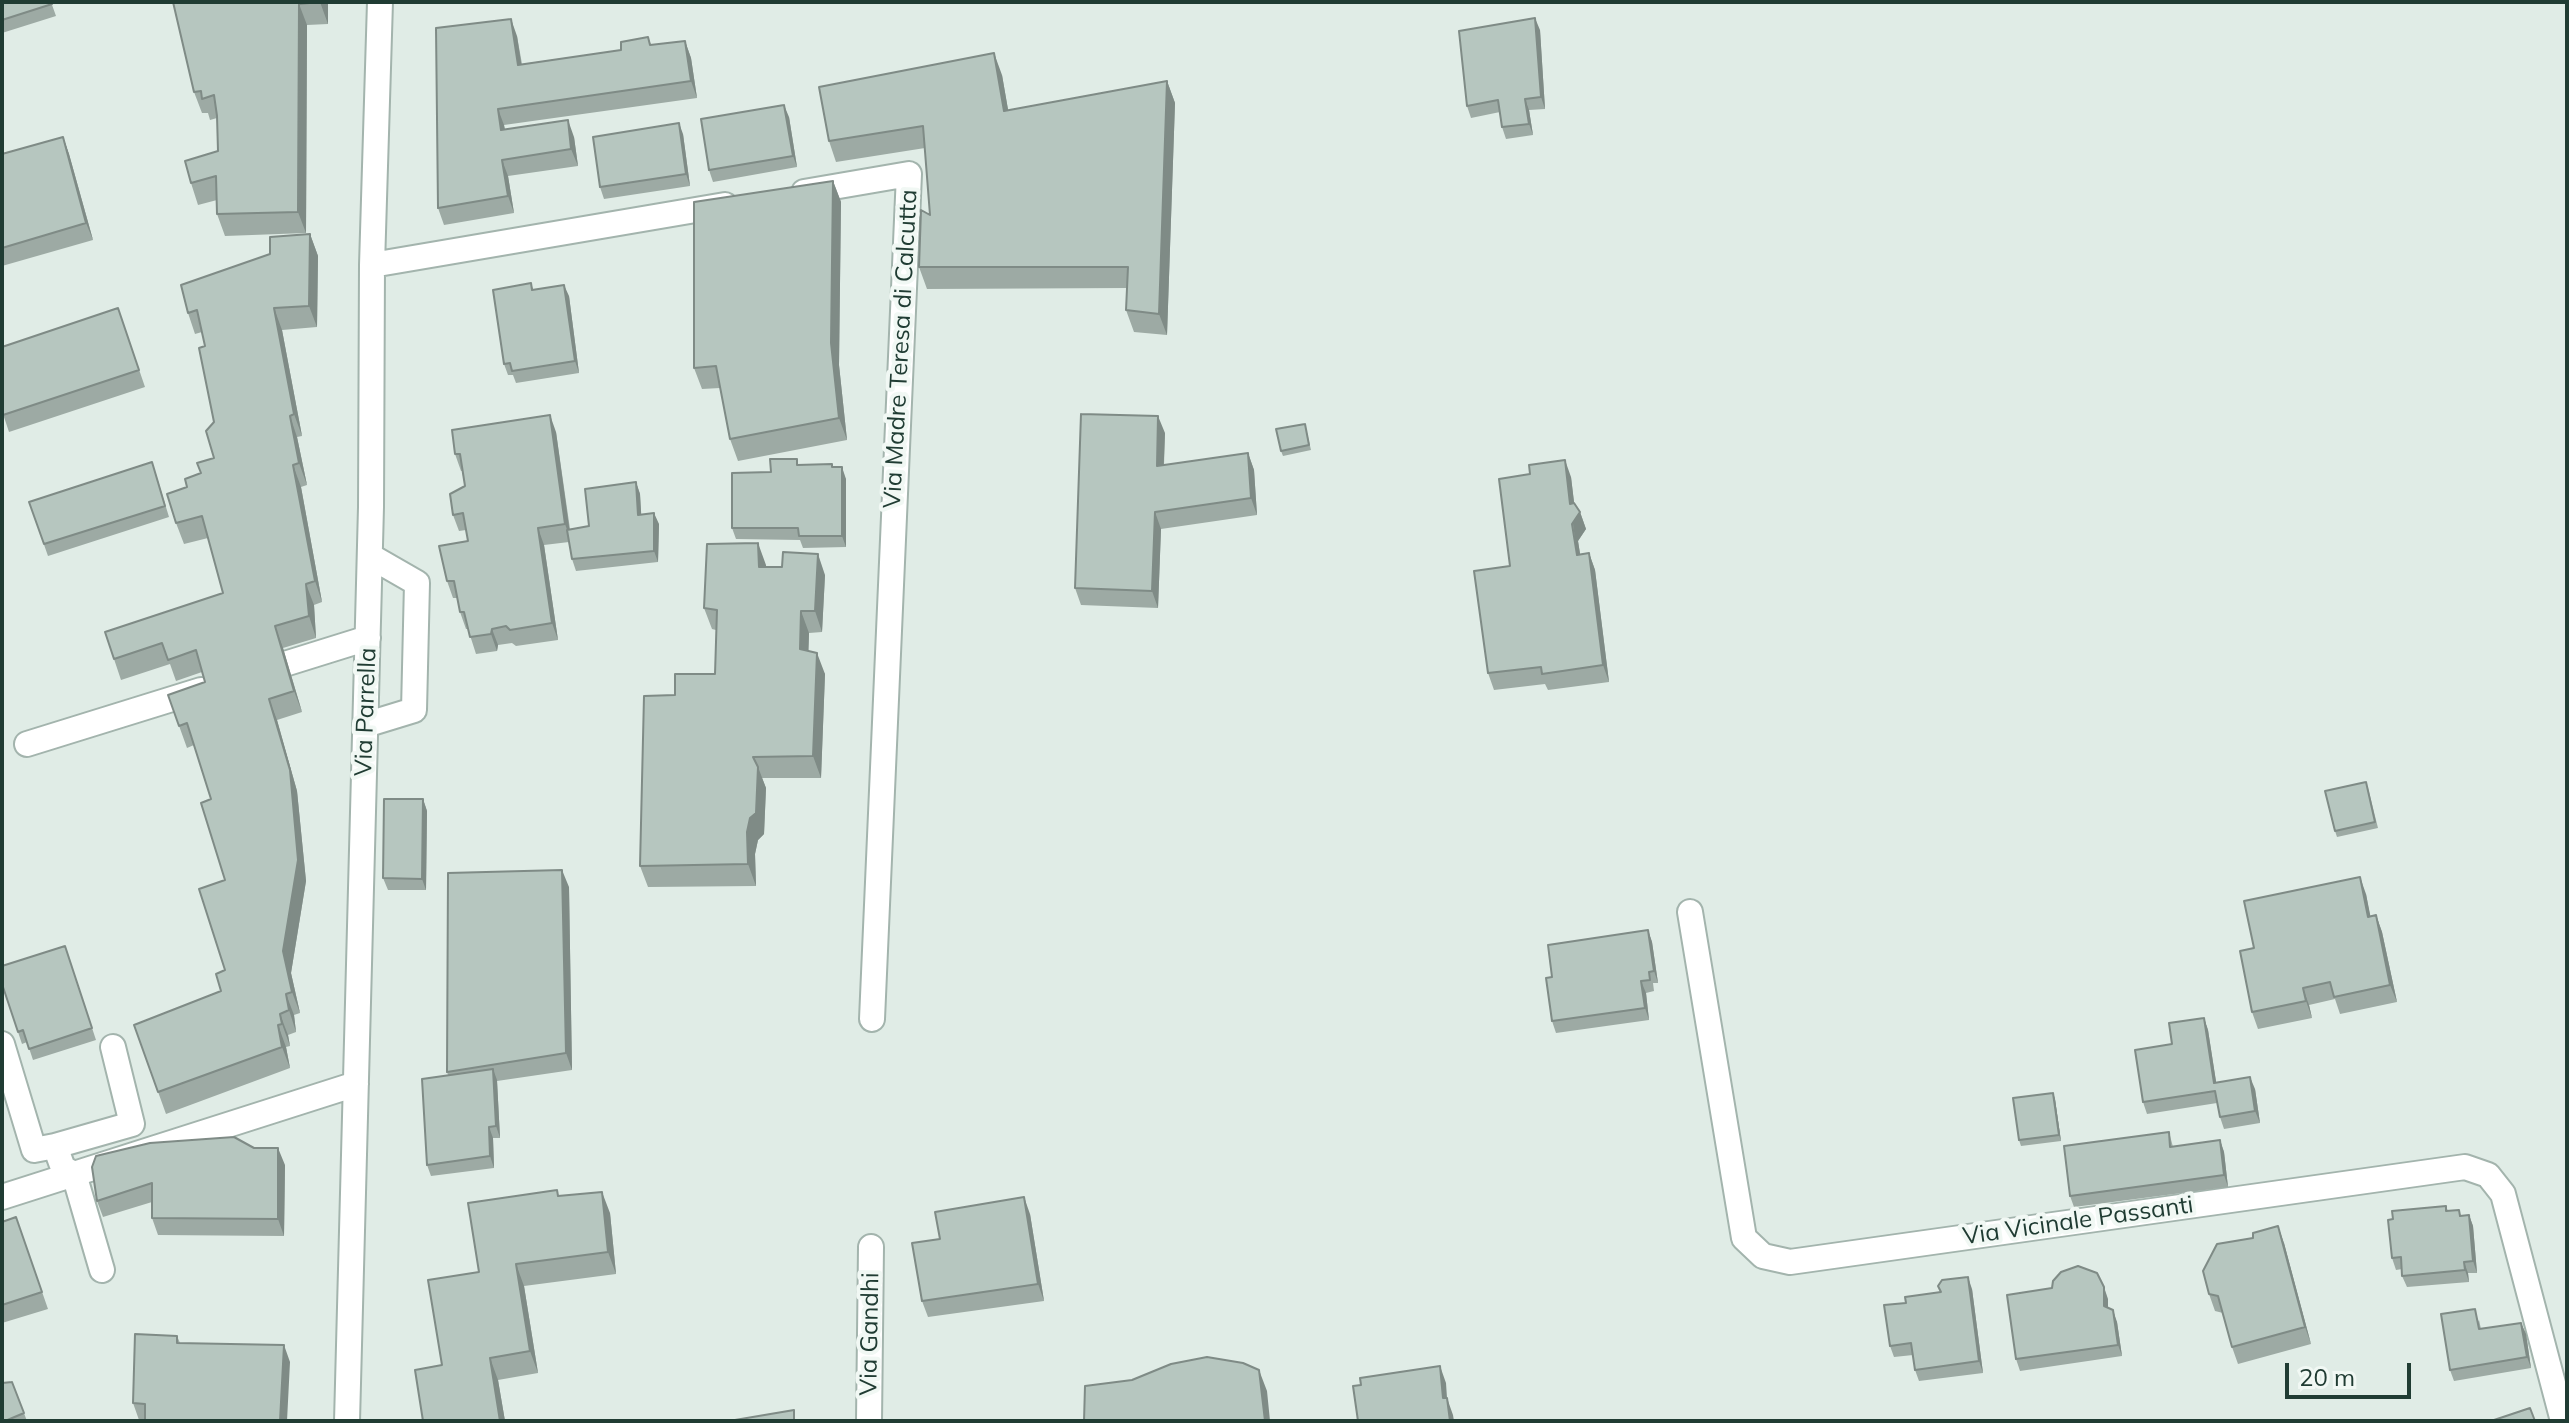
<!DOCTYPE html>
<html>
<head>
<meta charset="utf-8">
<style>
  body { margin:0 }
  #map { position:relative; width:2569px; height:1423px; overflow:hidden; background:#e0ece6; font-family:Mulish,sans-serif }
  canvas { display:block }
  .frame { position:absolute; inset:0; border:4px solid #203c33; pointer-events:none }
  .scale { position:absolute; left:2285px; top:1363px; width:126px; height:36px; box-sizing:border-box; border:4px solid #203c33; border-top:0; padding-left:10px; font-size:24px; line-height:28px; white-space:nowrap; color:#203c33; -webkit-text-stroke:6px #f1f8f4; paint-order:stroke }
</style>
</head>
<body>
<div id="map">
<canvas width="2569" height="1423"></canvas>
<div class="frame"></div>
<div class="scale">20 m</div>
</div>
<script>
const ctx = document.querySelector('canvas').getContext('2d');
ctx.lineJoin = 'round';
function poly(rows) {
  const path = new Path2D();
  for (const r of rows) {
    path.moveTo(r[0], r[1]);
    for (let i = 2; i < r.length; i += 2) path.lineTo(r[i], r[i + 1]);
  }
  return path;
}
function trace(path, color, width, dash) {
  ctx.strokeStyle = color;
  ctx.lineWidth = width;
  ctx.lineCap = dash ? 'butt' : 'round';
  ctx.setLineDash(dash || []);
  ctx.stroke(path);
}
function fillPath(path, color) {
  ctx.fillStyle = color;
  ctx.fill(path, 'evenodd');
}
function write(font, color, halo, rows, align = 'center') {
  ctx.font = font + ' Mulish,sans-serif';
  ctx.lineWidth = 8;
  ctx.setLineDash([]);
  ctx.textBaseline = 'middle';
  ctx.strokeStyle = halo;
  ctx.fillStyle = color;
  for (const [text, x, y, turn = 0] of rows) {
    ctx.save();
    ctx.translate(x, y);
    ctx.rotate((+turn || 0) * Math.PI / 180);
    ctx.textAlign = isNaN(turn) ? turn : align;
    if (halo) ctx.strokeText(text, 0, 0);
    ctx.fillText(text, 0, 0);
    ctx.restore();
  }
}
const minor = poly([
  [804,192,909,174,872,1019],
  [372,265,725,205],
  [259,672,368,638],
  [365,725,414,710,417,583,370,556],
  [27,744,201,690],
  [1690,912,1744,1238,1763,1256,1790,1262,2465,1167,2488,1175,2503,1194,2563,1421],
  [2,1044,34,1150,55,1146],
  [2,1197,356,1084],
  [102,1270,74,1174,63,1168,55,1146,132,1124,113,1047],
  [347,1421,371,507,372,265,380,2],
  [869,1421,871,1247]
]);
const wall = poly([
  [2,2,51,2,56,16,2,33],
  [173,2,328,2,328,24,307,25,306,233,225,236,217,214,217,200,198,205,191,183,218,151,217,118,210,120,208,113,202,113,194,92],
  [1540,30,1545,109,1529,110,1533,135,1506,139,1502,127,1500,112,1471,118,1467,106],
  [517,36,522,64,621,50,648,37,651,45,685,41,691,58,697,98,504,125,505,130,574,137,578,166,508,176,514,213,444,225,438,208],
  [1002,75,1008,110,1167,81,1175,103,1167,335,1134,332,1126,310,1127,288,927,289,919,267,930,215,925,148,836,162,829,141],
  [789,117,797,167,713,182,709,170],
  [683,134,690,186,604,199,600,187],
  [63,137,69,154,93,240,2,266,2,154],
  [833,181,841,202,839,365,847,440,738,461,730,439,720,388,702,389,694,368],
  [310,234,318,256,317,327,282,330,302,436,297,437,307,485,301,487,322,602,314,605,316,638,283,648,302,712,277,720,297,791,306,881,291,973,300,1013,294,1015,296,1032,288,1035,290,1046,286,1047,290,1068,166,1114,134,1025,221,991,225,970,225,880,211,799,194,745,187,748,168,695,205,682,202,672,176,681,170,664,121,680,114,659,223,593,208,538,184,544,176,523,187,487,214,458,214,422,205,346,202,332,195,334,188,313,270,254],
  [531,283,533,289,569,296,579,373,516,383,513,375,508,375,504,364],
  [118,308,145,387,9,432,2,411],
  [1305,424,1311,450,1283,456,1281,451],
  [556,432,570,529,589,526,636,482,640,494,641,515,659,524,658,562,576,571,572,559,569,542,544,545,558,640,516,646,512,643,498,645,497,651,476,654,468,629,466,629,460,612,457,598,453,598,447,581,468,541,466,530,459,531,453,515,465,486,462,471,461,471,455,454],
  [1165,433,1164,465,1248,453,1254,470,1257,515,1161,529,1158,608,1081,605,1075,588],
  [799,465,833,467,846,479,846,547,803,548,800,540,736,539,732,528,771,472],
  [156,474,169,517,48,556,29,502],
  [1530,474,1571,477,1574,503,1580,512,1586,529,1578,541,1580,554,1589,553,1595,570,1609,682,1548,690,1545,684,1494,690,1488,673],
  [766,565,766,567,825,575,822,632,809,633,808,651,825,674,821,778,762,778,766,788,764,834,758,840,755,854,756,886,648,887,640,866,675,695,715,674,716,630,712,629,704,608],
  [2368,788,2378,828,2337,837,2335,831],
  [423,799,427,811,426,890,388,890,383,878],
  [569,887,572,1070,497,1081,500,1138,493,1138,494,1168,431,1176,427,1165,448,1075,447,1072],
  [2366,894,2370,916,2376,915,2382,932,2397,1002,2340,1014,2335,999,2309,1005,2312,1018,2258,1029,2252,1012,2254,948],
  [1648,930,1652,942,1658,983,1653,983,1654,991,1646,993,1649,1020,1556,1033,1552,1021,1552,977],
  [65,946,96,1040,33,1060,27,1042,22,1044,2,984],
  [2204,1018,2208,1030,2216,1082,2255,1089,2260,1123,2224,1129,2220,1117,2217,1103,2147,1114,2143,1102,2172,1044],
  [2053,1093,2055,1099,2061,1141,2021,1146,2019,1140],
  [2169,1132,2173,1147,2220,1140,2224,1152,2228,1187,2074,1207,2070,1196],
  [285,1165,284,1236,158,1235,152,1218,152,1202,103,1217,97,1201,92,1167],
  [559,1196,610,1213,616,1274,524,1286,538,1373,498,1380,505,1421,423,1421,442,1365,479,1272],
  [2446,1206,2448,1211,2461,1216,2469,1215,2473,1226,2477,1273,2468,1273,2469,1282,2407,1287,2402,1276,2402,1269,2396,1270,2392,1258,2393,1219],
  [1030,1214,1044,1301,928,1317,922,1301,940,1239],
  [16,1217,48,1309,2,1323,2,1222],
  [2284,1243,2311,1344,2238,1364,2232,1347,2223,1313,2215,1311,2209,1294],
  [1972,1289,1983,1373,1919,1381,1915,1370,1913,1355,1894,1357,1890,1346,1906,1303],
  [2108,1299,2108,1308,2117,1322,2122,1356,2020,1371,2016,1359],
  [2479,1320,2481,1329,2521,1323,2526,1334,2531,1368,2454,1381,2450,1370],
  [177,1336,180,1343,290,1362,145,1420,139,1420,133,1403],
  [12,1382,27,1421,2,1421]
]);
const shadedWall = poly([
  [320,2,328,2,328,24],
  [299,4,307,25,306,233,298,212],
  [1535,18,1540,30,1545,109,1541,97],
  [511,19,517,36,524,82,518,65],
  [685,41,691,58,697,98,691,81],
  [994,53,1002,75,1012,132,1004,111],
  [1167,81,1175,103,1167,335,1159,314],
  [1525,99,1529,110,1533,135,1529,124],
  [784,105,789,117,797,167,793,156],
  [498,109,504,125,508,147,501,130],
  [568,120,574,137,578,166,571,149],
  [679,123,683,134,690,186,686,174],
  [63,137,69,154,93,240,86,223],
  [502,160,508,176,514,213,508,196],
  [833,181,841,202,839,365,847,440,839,418,831,343],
  [310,234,318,256,317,327,309,306],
  [564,285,569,296,579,373,575,361],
  [274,308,282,330,302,436,294,414],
  [550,415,556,432,571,541,565,524],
  [290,416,297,437,307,485,299,463],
  [1158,416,1165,433,1163,482,1157,466],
  [1248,453,1254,470,1257,515,1251,498],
  [1565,460,1571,477,1576,518,1580,512,1586,529,1578,541,1583,572,1577,555],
  [293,465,301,487,322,602,315,581],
  [842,467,846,479,846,547,842,536],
  [636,482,640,494,642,527,638,515],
  [1155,512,1161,529,1158,608,1152,591],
  [654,513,659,524,658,562,654,551],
  [538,528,544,545,558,640,552,623],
  [758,543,766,565,767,589,759,567],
  [1589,553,1595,570,1609,682,1603,665],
  [818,554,825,575,822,632,815,611],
  [306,584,314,605,316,638,309,616],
  [801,611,809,633,808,671,800,649],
  [275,626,283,648,302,712,294,691],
  [492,629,498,645,497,651,491,634],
  [817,653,825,674,821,778,813,756],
  [269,699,277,720,297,791,306,881,291,973,300,1013,292,992,283,951],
  [758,767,766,788,764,834,758,840,755,854,756,886,748,864,747,832],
  [423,799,427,811,426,890,422,879],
  [562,870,569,887,572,1070,566,1053],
  [2360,877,2366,894,2374,934,2368,917],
  [2376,915,2382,932,2397,1002,2390,985],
  [1648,930,1652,942,1658,983,1654,971],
  [1641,981,1646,993,1649,1020,1645,1008],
  [2303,988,2309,1005,2312,1018,2306,1001],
  [286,994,294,1015,296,1032,289,1010],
  [280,1014,288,1035,290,1046,282,1024],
  [2204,1018,2208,1030,2218,1094,2214,1083],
  [278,1025,286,1047,290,1068,282,1047],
  [493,1069,497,1080,500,1138,496,1126],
  [2250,1077,2255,1089,2260,1123,2255,1111],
  [2053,1093,2055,1099,2061,1141,2059,1135],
  [489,1127,493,1138,494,1168,490,1156],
  [2220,1140,2224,1152,2228,1187,2224,1175],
  [278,1148,285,1165,284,1236,278,1219],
  [602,1192,610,1213,616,1274,608,1252],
  [1024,1197,1030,1214,1044,1301,1038,1284],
  [2469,1215,2473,1226,2477,1273,2473,1261],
  [2278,1226,2284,1243,2311,1344,2305,1327],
  [2464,1262,2468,1273,2469,1282,2465,1270],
  [516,1264,524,1286,538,1373,530,1351],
  [1968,1277,1972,1289,1983,1373,1979,1361],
  [2104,1287,2108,1299,2108,1317,2104,1306],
  [2113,1310,2117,1322,2122,1356,2118,1345],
  [2521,1323,2526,1334,2531,1368,2527,1357],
  [284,1345,290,1362,287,1421,280,1421],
  [490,1358,498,1380,505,1421,500,1421],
  [1440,1366,1446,1383,1447,1398,1453,1415,1454,1421,1450,1421,1443,1398],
  [1259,1370,1267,1391,1270,1421,1265,1421]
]);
const building = poly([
  [2,2,51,2,52,4,2,20,2,2],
  [173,2,320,2,299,4,298,212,217,214,216,176,191,183,185,161,218,151,217,116,214,95,202,99,201,91,194,92,173,2],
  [1535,18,1541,97,1525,99,1529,124,1502,127,1498,100,1467,106,1459,31,1535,18],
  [511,19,518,65,621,50,621,42,648,37,650,45,685,41,691,81,498,109,501,130,568,120,571,149,502,160,508,196,438,208,436,28,511,19],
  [994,53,1004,111,1167,81,1159,314,1126,310,1128,267,919,267,921,210,930,215,923,126,829,141,819,87,994,53],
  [784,105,793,156,709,170,701,119,784,105],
  [679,123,686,174,600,187,593,137,679,123],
  [63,137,86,223,2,248,2,154,63,137],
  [833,181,831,343,839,418,730,439,716,366,694,368,694,202,833,181],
  [310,234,309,306,274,308,294,414,290,416,299,463,293,465,315,581,306,584,309,616,275,626,294,691,269,699,290,770,298,860,283,951,292,992,286,994,289,1010,280,1014,282,1024,278,1025,282,1047,158,1092,134,1025,221,991,216,974,225,970,199,889,225,880,201,803,211,799,187,723,179,726,168,695,205,682,196,650,168,660,162,643,114,659,105,632,223,593,202,516,176,523,167,494,187,487,185,479,201,473,197,463,214,458,206,431,214,422,199,348,205,346,197,310,188,313,181,285,270,254,270,237,310,234],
  [531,283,532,290,564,285,575,361,512,371,510,363,504,364,493,290,531,283],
  [118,308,139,370,3,415,2,411,2,347,118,308],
  [1081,414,1158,416,1157,466,1248,453,1251,498,1155,512,1152,591,1075,588,1081,414],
  [550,415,565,524,538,528,552,623,510,630,506,626,492,629,491,634,470,637,464,612,460,612,454,581,447,581,439,546,468,541,463,513,453,515,450,494,465,486,460,454,455,454,452,430,550,415],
  [1305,424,1309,445,1281,451,1276,429,1305,424],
  [770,459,797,459,797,465,832,464,832,467,842,467,842,536,799,536,798,528,732,528,732,473,771,472,770,459],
  [1565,460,1570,504,1574,503,1580,512,1572,524,1577,555,1589,553,1603,665,1542,674,1541,667,1488,673,1474,571,1510,566,1499,479,1530,474,1529,465,1565,460],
  [152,462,165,506,44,544,29,502,152,462],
  [636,482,638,515,654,513,654,551,572,559,567,530,589,526,585,489,636,482],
  [758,543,759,567,782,567,783,552,818,554,815,611,801,611,800,649,817,653,813,756,753,757,758,767,756,813,750,818,747,832,748,864,640,866,644,696,675,695,675,674,715,674,717,610,704,608,707,544,758,543],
  [2366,782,2375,822,2335,831,2325,791,2366,782],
  [384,799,423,799,422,879,383,878,384,799],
  [562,870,566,1053,447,1072,448,873,562,870],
  [2360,877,2368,917,2376,915,2390,985,2334,997,2330,982,2303,988,2306,1001,2252,1012,2240,951,2254,948,2244,901,2360,877],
  [1648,930,1654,971,1649,972,1650,980,1641,981,1645,1008,1552,1021,1546,978,1552,977,1548,945,1648,930],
  [65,946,92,1028,29,1049,23,1030,18,1032,2,984,2,966,65,946],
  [2204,1018,2214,1083,2250,1077,2255,1111,2220,1117,2215,1091,2143,1102,2135,1050,2172,1044,2169,1023,2204,1018],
  [493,1069,496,1126,489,1127,490,1156,427,1165,422,1079,493,1069],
  [2053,1093,2059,1135,2019,1140,2013,1098,2053,1093],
  [2169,1132,2170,1147,2220,1140,2224,1175,2070,1196,2064,1146,2169,1132],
  [234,1137,254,1148,278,1148,278,1219,152,1218,152,1183,97,1201,92,1167,96,1156,150,1143,234,1137],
  [557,1190,558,1196,602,1192,608,1252,516,1264,530,1351,490,1358,500,1421,423,1421,415,1370,442,1365,428,1280,479,1272,468,1203,557,1190],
  [1024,1197,1038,1284,922,1301,912,1243,940,1239,935,1212,1024,1197],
  [2446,1206,2446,1211,2459,1210,2460,1216,2469,1215,2473,1261,2464,1262,2465,1270,2402,1276,2401,1257,2392,1258,2388,1220,2393,1219,2392,1211,2446,1206],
  [16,1217,42,1292,2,1305,2,1222,16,1217],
  [2278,1226,2305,1327,2232,1347,2218,1296,2209,1294,2203,1271,2217,1244,2253,1238,2253,1233,2278,1226],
  [2078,1266,2097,1273,2104,1287,2104,1306,2113,1310,2118,1345,2016,1359,2007,1295,2052,1288,2053,1281,2061,1272,2078,1266],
  [1968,1277,1979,1361,1915,1370,1911,1343,1890,1346,1884,1305,1906,1303,1905,1297,1941,1292,1938,1286,1942,1280,1968,1277],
  [2475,1309,2479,1329,2521,1323,2527,1357,2450,1370,2441,1314,2475,1309],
  [135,1334,177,1336,177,1343,284,1345,280,1421,145,1421,145,1404,133,1403,135,1334],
  [1207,1357,1243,1363,1259,1370,1265,1421,1084,1421,1085,1386,1132,1380,1171,1364,1207,1357],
  [1440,1366,1443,1398,1447,1398,1450,1421,1358,1421,1353,1386,1361,1385,1360,1378,1440,1366],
  [12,1382,24,1413,5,1421,2,1421,2,1383,12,1382],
  [2530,1408,2535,1421,2491,1421,2530,1408],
  [794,1410,794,1421,729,1421,794,1410]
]);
const streetNames = [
  ["Via Madre Teresa di Calcutta",901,349,-87],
  ["Via Parrella",366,712,-88],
  ["Via Vicinale Passanti",2078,1221,-8],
  ["Via Gandhi",870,1334,-89]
];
trace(minor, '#a3b4ad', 28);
trace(minor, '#fff', 24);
fillPath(wall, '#9daaa4');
fillPath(shadedWall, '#7f8b86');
fillPath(building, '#b6c6bf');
trace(building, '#7f8b86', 2);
write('24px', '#203c33', '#f1f8f4', streetNames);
</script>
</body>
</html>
